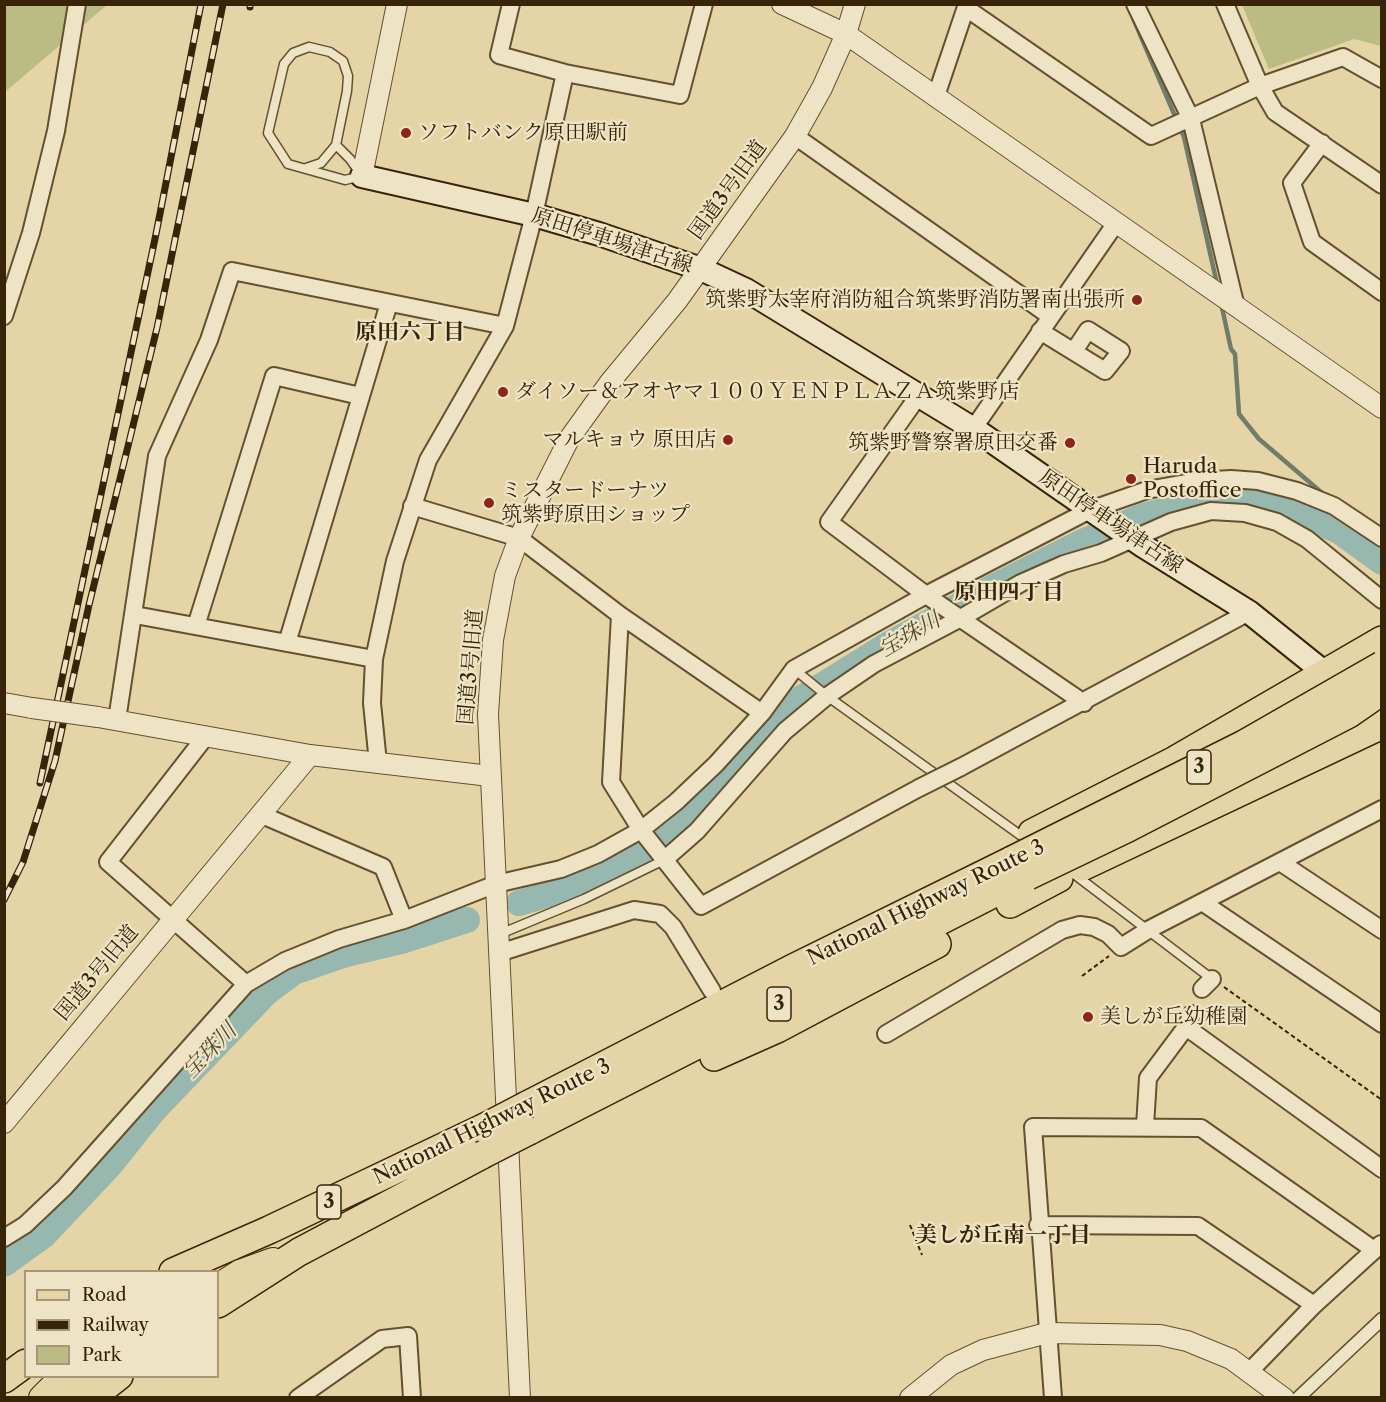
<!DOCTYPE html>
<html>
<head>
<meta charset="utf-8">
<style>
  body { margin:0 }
  #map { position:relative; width:1386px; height:1402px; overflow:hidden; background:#e5d5a6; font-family:"Libre Caslon Text",serif }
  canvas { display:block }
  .frame { position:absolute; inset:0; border:6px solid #382507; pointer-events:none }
  .legend { position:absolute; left:24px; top:1270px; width:195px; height:108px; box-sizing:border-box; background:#eee4c5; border:2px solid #a59879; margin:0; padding:8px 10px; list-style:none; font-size:18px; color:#382507 }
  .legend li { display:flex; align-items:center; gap:12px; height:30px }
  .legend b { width:30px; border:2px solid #a59879 }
</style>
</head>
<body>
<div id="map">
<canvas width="1386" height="1402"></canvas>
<div class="frame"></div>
<ul class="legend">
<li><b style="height:8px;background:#e5d5a6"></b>Road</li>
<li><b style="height:8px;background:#382507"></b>Railway</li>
<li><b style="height:16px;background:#babc83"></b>Park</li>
</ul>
</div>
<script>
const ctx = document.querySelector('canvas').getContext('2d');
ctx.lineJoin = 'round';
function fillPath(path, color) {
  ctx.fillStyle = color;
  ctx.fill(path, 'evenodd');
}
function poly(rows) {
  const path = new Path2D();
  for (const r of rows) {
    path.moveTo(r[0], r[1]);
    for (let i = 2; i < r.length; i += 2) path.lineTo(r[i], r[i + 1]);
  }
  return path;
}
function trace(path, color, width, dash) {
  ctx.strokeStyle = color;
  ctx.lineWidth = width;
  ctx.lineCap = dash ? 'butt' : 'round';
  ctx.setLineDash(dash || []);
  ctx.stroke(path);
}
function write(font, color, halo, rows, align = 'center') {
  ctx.font = font + ' "Libre Caslon Text","Noto Serif JP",serif';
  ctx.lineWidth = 4.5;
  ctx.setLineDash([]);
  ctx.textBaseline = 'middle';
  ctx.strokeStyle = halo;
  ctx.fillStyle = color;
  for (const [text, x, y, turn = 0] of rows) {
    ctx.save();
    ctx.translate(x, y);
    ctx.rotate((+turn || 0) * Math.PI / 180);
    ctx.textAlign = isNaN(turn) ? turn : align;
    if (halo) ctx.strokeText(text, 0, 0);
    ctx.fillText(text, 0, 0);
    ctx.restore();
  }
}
const green = poly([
  [5,5,107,5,5,92],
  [1242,5,1381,5,1381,46,1354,39,1269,69]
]);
const stream = poly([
  [1133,18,1184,137,1217,284],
  [1221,303,1231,349,1235,354,1239,414,1259,439,1321,492,1322,497],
  [1323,505,1327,525]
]);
const river = poly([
  [519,903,580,885,644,854,676,832,769,735,797,701,884,647,995,586,1080,543,1143,516,1197,502,1224,498,1274,504,1339,531,1382,562],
  [4,1264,43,1236,109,1166,154,1110,267,992,294,972,346,954,405,940,467,920]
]);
const path = poly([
  [1082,976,1109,956],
  [1224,987,1382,1100],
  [910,1225,922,1255]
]);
const service = poly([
  [309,47,330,52,343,61,348,76,347,91,336,145,350,159,362,176,345,180,288,164,268,133,284,64,293,53,309,47],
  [306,168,321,163,336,145],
  [794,669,827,696,1027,840],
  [1074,874,1212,979],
  [500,934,584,899,664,860]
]);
const pedestrian = poly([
  [1298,1398,1382,1319]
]);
const minor = poly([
  [511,4,499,55,565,73,680,95,704,4],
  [1135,4,1191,119,1236,307],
  [1225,4,1260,86,1275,112,1382,185],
  [966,8,1151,136,1260,86,1343,57,1382,79],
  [936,96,967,4],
  [795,136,1050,316],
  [1322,143,1292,183,1312,242,1382,292],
  [4,316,31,233,56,131,77,4],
  [1040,331,1105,371,1121,351,1088,330,1074,351],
  [919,395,829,522,926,595,1084,703],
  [973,429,1116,223],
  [412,506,519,538,620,615,762,713],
  [135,615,374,659],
  [620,615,611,782,641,830,701,906,919,788],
  [196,626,274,376,360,396],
  [287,643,389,303],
  [117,720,157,456,209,340,232,271,505,326],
  [206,736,108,862,246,984],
  [378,763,372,703,374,659,395,561,428,460,505,326,534,215,565,73],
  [961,767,1249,612],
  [262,815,383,867,404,920],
  [664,860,697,831,785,731,827,696,874,664,961,618,1021,583,1064,564,1101,553,1171,522,1211,511,1245,513,1277,522,1307,539,1382,600],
  [1280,862,1382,930],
  [1202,902,1382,1024],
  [499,953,634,910,660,914,673,927,712,991],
  [1202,989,1212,979],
  [1186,1027,1382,1169],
  [886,1034,1062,930,1080,925,1094,927,1108,934,1121,947,1148,930,1382,809],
  [1145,1126,1148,1078,1186,1027,1192,1014],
  [1038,1225,1198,1226,1314,1305],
  [4,1238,25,1225,64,1188,246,984,285,961,339,939,404,920,496,884,561,869,598,854,641,830,676,802,716,764,762,713,794,669,926,595,1090,510,1147,490,1197,481,1231,479,1258,481,1297,491,1334,506,1382,538],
  [1250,1371,1314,1305,1381,1244],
  [298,1398,382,1339,408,1336,412,1398],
  [1053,1398,1033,1127,1201,1128,1374,1250]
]);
const tertiary = poly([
  [782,4,846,34,1382,408],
  [362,176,397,4],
  [4,703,32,708],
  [98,717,310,755,490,776],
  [4,1123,310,755],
  [520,1398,488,714,493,640,505,576,519,538,569,439,610,382,677,301,795,136,822,88,846,34,855,4],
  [910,1398,951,1365,983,1350,1047,1333,1160,1335,1187,1341,1231,1359,1284,1398]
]);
const secondary = poly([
  [362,176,534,215,599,234,701,269,746,290,980,433,1143,546,1249,612,1325,673,1382,712]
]);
const primary = poly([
  [218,1287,240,1273,273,1261],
  [42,1398,64,1376],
  [68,1398,94,1376]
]);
const trunk = poly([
  [1032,833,1175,760,1382,640],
  [1082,867,1382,725],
  [1010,904,1059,878],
  [714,1057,777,1029,937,944],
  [527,1105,793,968,1012,860],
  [529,1131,1028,876],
  [173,1272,269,1230,483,1128],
  [218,1304,299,1252,482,1155],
  [4,1379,26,1363],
  [91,1398,119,1376]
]);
const rail = poly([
  [250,7,250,4],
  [40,783,156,234,201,4],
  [4,900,23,862,55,761,89,605,157,328,223,4]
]);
const minorBridge = poly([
  [919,788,961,767]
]);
const tertiaryBridge = poly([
  [32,708,98,717]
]);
const trunkBridge = poly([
  [1012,860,1244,744,1382,665],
  [1028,876,1128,828,1349,714,1382,691],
  [483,1128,527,1105],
  [482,1155,529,1131]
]);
const markers = [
  [406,133,6,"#8f2418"],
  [1137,300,6,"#8f2418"],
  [503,392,6,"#8f2418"],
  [728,440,6,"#8f2418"],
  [1070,443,6,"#8f2418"],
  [1131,479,6,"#8f2418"],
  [489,503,6,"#8f2418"],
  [1088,1017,6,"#8f2418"]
];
const shields = [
  [1199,767,24],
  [779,1004,24],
  [329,1202,24]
];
const shieldNames = [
  ["3",1199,767],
  ["3",779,1004],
  ["3",329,1202]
];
const poiNames = [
  ["ソフトバンク原田駅前",418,133],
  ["筑紫野太宰府消防組合筑紫野消防署南出張所",1125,300,"right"],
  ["ダイソー＆アオヤマ１００ＹＥＮＰＬＡＺＡ筑紫野店",515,392],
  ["マルキョウ 原田店",716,440,"right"],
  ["筑紫野警察署原田交番",1058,443,"right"],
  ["Haruda",1143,467],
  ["Postoffice",1143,491],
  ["ミスタードーナツ",501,491],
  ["筑紫野原田ショップ",501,515],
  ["美しが丘幼稚園",1100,1017]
];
const streetNames = [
  ["国道3号旧道",728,190,-54],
  ["原田停車場津古線",612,241,18],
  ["原田停車場津古線",1111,522,34],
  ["国道3号旧道",471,667,-85],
  ["National Highway Route 3",926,903,-26],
  ["国道3号旧道",97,973,-50],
  ["National Highway Route 3",492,1122,-26]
];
const neighbourhoodNames = [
  ["原田六丁目",410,333],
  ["原田四丁目",1009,593],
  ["美しが丘南一丁目",1003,1236]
];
const waterNames = [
  ["宝珠川",910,635,-30],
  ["宝珠川",210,1051,-46]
];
fillPath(green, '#babc83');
trace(stream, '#717d6b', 4.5);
trace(river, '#97b8ae', 26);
trace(service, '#63512f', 11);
trace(pedestrian, '#63512f', 15);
trace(minor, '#63512f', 20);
trace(tertiary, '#63512f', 22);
trace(secondary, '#382507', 26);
trace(primary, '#382507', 28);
trace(trunk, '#382507', 30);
trace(path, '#382507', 2, [4.5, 3]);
trace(service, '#eee4c5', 8);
trace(pedestrian, '#eee4c5', 12);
trace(minor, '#eee4c5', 16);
trace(tertiary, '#eee4c5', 20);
trace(secondary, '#eee4c5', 22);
trace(primary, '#e5d5a6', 26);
trace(trunk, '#e5d5a6', 27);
trace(rail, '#382507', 7);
trace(rail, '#eee4c5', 4.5, [14]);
trace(minorBridge, '#63512f', 20, []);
trace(tertiaryBridge, '#63512f', 22, []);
trace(trunkBridge, '#382507', 30, []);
trace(minorBridge, '#eee4c5', 16);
trace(tertiaryBridge, '#eee4c5', 20);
trace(trunkBridge, '#e5d5a6', 27);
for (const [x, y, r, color] of markers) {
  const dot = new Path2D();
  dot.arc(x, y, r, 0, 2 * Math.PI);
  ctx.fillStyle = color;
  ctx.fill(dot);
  trace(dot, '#eee4c5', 2);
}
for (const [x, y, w] of shields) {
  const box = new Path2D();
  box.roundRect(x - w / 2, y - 17, w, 34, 4.5);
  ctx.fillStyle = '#eee4c5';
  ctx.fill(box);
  trace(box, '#382507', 1.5);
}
write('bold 20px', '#382507', null, shieldNames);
write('21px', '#382507', '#eee4c5', poiNames, 'left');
write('21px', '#382507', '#eee4c5', streetNames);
write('bold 22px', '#382507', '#eee4c5', neighbourhoodNames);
write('italic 22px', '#504a31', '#eee4c5', waterNames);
</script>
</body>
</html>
